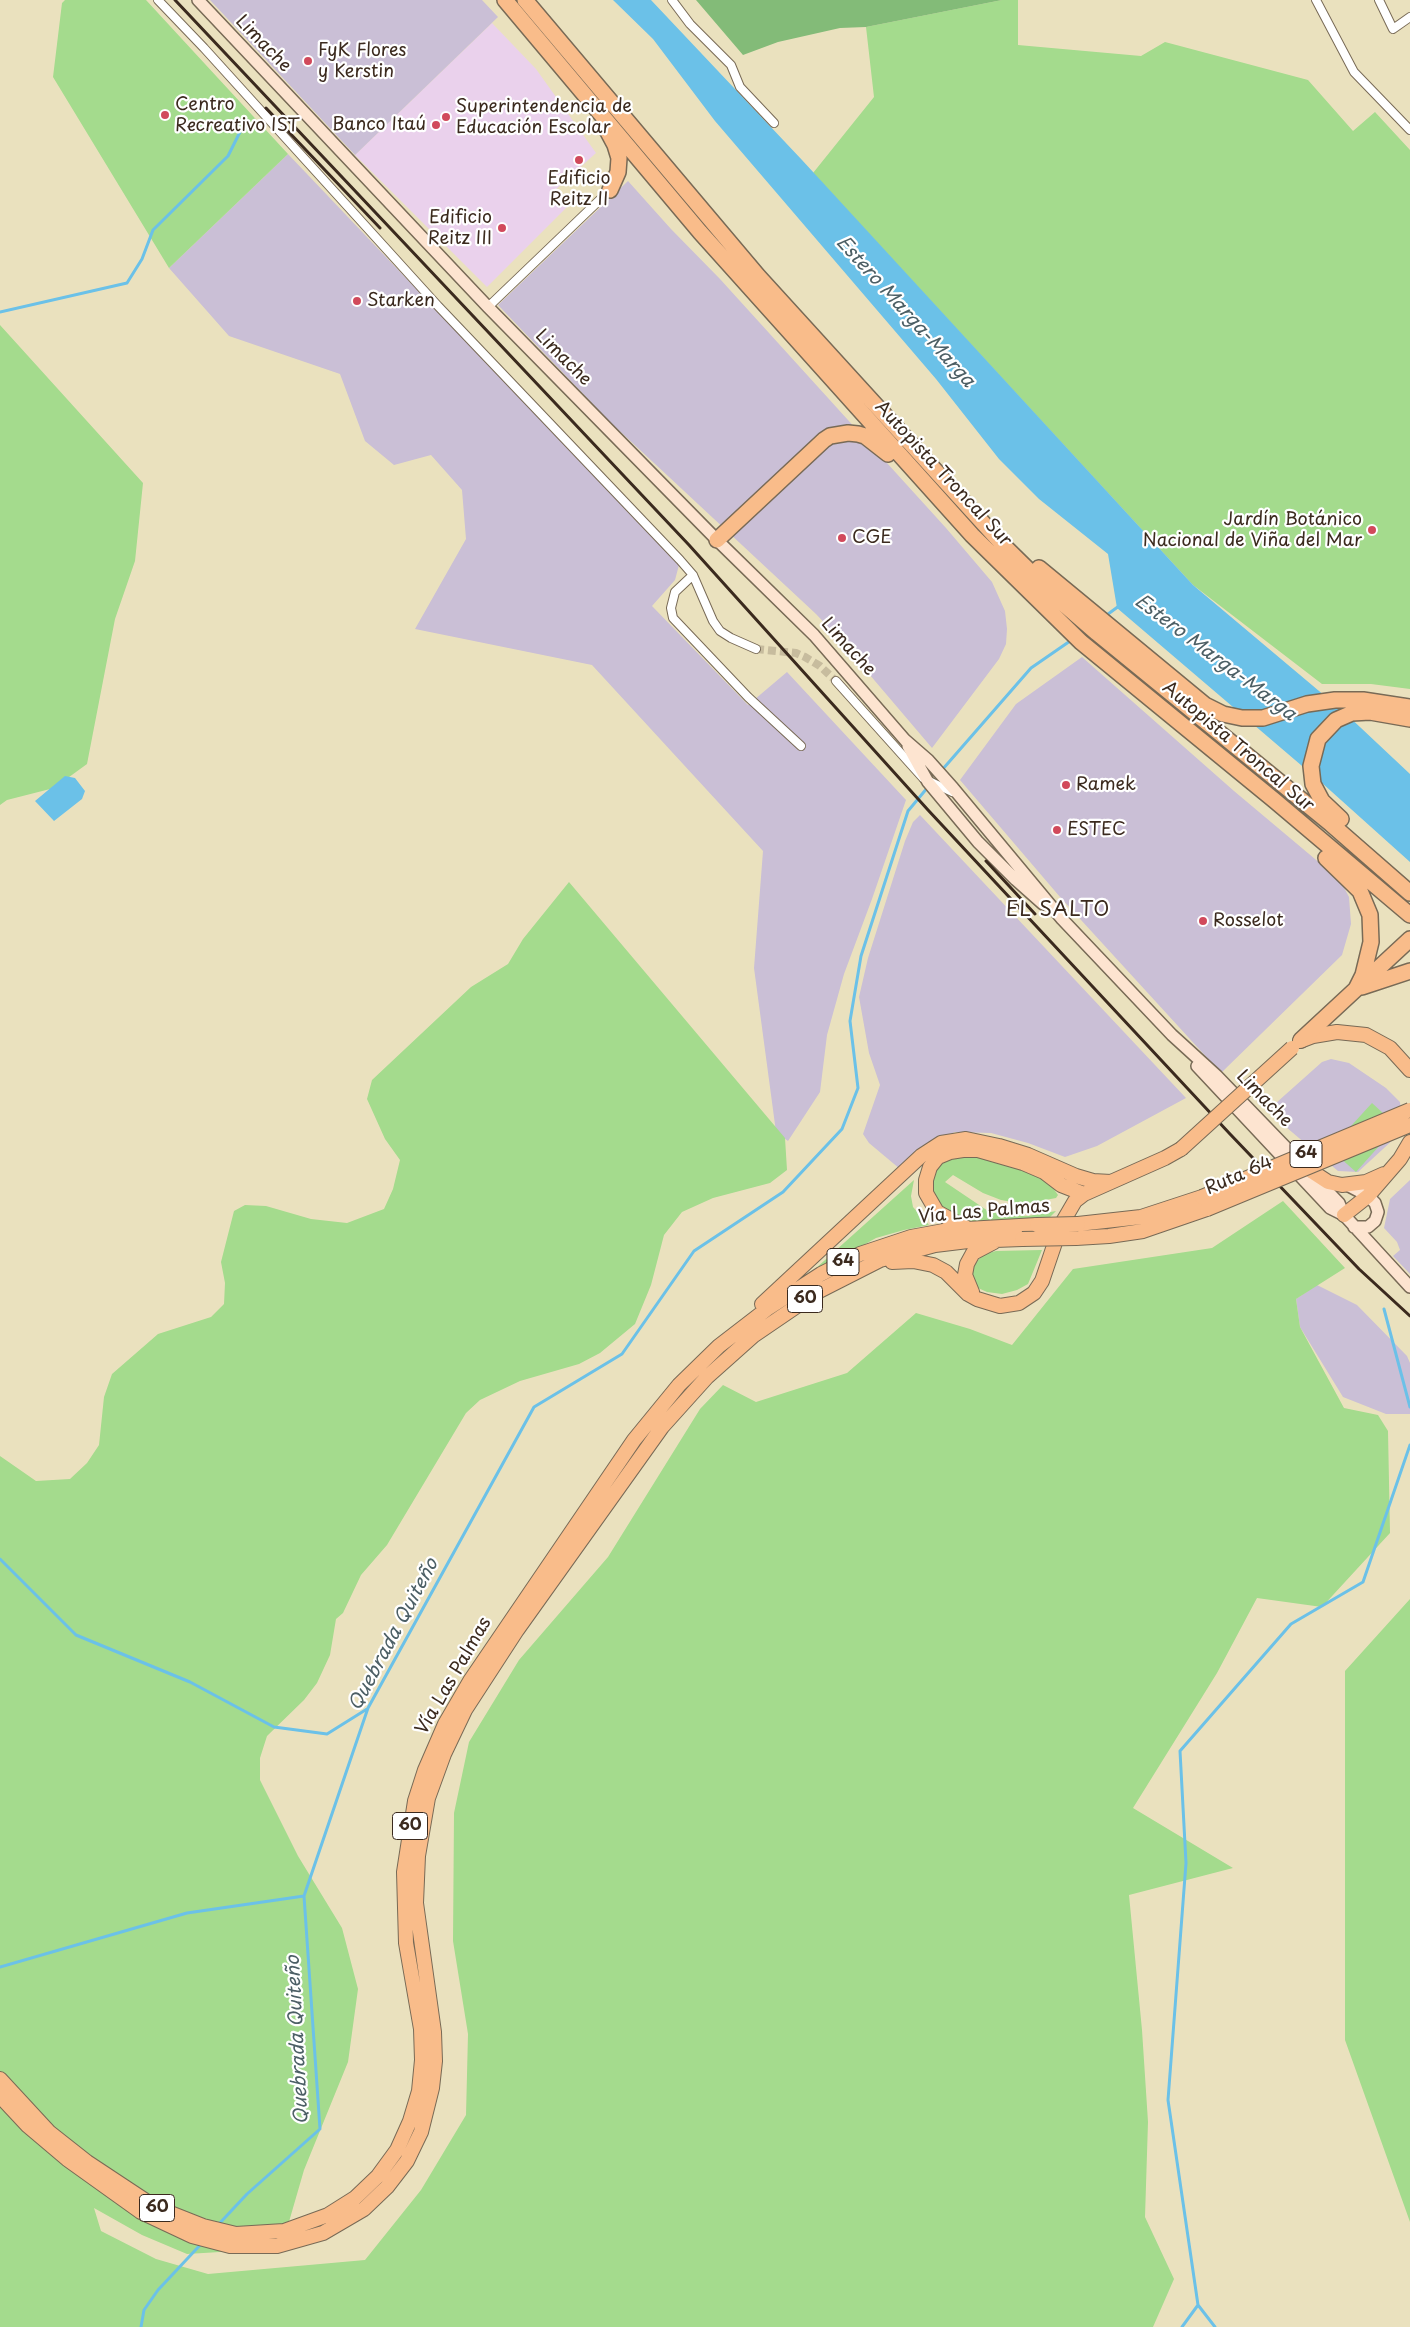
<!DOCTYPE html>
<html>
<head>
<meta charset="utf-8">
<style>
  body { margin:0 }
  canvas { display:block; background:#eae1be }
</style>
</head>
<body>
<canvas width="1410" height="2327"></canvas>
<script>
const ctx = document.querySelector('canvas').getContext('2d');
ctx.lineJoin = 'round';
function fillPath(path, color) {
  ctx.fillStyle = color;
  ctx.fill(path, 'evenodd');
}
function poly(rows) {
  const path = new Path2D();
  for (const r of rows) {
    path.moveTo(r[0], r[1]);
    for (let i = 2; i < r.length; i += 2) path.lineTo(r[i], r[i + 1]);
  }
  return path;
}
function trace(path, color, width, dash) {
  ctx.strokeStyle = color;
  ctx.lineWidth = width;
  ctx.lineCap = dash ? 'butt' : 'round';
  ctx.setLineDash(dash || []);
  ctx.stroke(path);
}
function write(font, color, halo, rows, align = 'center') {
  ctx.font = font + ' "Playpen Sans",sans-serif';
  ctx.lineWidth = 4.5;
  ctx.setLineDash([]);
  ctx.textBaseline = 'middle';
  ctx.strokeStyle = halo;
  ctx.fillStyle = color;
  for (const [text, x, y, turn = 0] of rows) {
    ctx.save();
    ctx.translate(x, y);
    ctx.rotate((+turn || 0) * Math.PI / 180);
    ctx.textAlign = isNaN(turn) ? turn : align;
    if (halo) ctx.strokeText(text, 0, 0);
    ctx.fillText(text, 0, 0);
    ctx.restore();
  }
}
const built = poly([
  [492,23,536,69,596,153,554,191,568,206,487,287,355,155]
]);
const industrial = poly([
  [210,0,482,0,498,17,355,155],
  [288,154,679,565,675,580,652,606,748,705,787,672,906,800,872,899,844,974,827,1035,820,1092,788,1141,776,1132,754,968,763,851,592,665,415,629,466,539,462,490,431,455,394,465,365,441,340,374,229,336,169,268],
  [628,181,671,229,720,279,946,528,992,582,1005,611,1007,629,1006,644,999,659,932,748,835,634,816,614,610,422,498,305],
  [1082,657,1234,791,1340,880,1349,897,1351,924,1342,955,1221,1073,1060,897,960,780,1016,704],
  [920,815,1186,1098,1097,1146,1065,1157,1028,1143,991,1133,955,1132,932,1141,900,1169,869,1143,863,1134,880,1085,869,1053,859,997,868,958,905,841,913,822],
  [1331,1059,1349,1063,1386,1088,1400,1102,1402,1120,1395,1138,1358,1172,1338,1171,1267,1111,1322,1062],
  [1410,1180,1410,1274,1393,1256,1400,1250,1397,1242,1384,1228,1390,1199],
  [1317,1285,1357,1305,1407,1356,1410,1363,1410,1414,1386,1414,1343,1397,1300,1327,1296,1299]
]);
const green = poly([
  [65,0,146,0,288,154,169,268,53,77,62,3],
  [1002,0,1018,0,1018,45,1141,56,1165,42,1308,80,1353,131,1375,112,1410,150,1410,689,1371,684,1322,684,1193,585,813,173,874,97,866,27],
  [0,325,143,483,135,561,115,619,87,764,54,788,7,800,0,805],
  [569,882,785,1138,787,1170,770,1183,713,1198,682,1212,664,1235,651,1285,635,1324,600,1353,579,1364,520,1381,480,1400,466,1413,387,1545,361,1575,343,1613,336,1619,330,1655,317,1683,304,1700,267,1736,260,1758,260,1780,298,1856,342,1928,358,1989,348,2062,304,2170,284,2239,253,2250,187,2254,142,2235,94,2208,101,2231,156,2259,208,2274,365,2260,421,2190,466,2115,468,2034,453,1941,454,1813,469,1742,519,1660,608,1557,700,1409,723,1385,756,1402,847,1373,916,1313,970,1329,1012,1345,1073,1269,1212,1248,1283,1201,1345,1268,1296,1299,1300,1327,1344,1408,1378,1415,1388,1431,1390,1533,1322,1607,1257,1598,1217,1673,1133,1808,1233,1868,1129,1895,1142,2030,1148,2122,1145,2217,1174,2279,1153,2327,0,2327,0,1456,36,1481,70,1479,87,1463,99,1445,104,1397,112,1374,158,1334,211,1317,224,1304,225,1283,221,1262,234,1211,245,1205,266,1206,311,1219,347,1223,384,1209,393,1189,400,1160,385,1139,367,1099,372,1080,471,987,508,964,523,939],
  [1372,1103,1397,1126,1356,1172,1330,1149],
  [976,1156,1036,1175,1053,1188,1058,1195,1056,1198,1024,1204,1001,1200,983,1193,953,1175,945,1182,988,1211,1006,1215,1028,1216,1056,1211,1047,1220,991,1223,963,1220,946,1213,933,1192,931,1183,933,1169,943,1161,954,1157],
  [914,1180,911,1196,913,1207,929,1225,904,1230,876,1238,805,1278],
  [1042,1250,1028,1284,1017,1290,1002,1294,987,1292,978,1288,973,1277,973,1267,982,1255,996,1251],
  [1410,1599,1410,2222,1345,2040,1345,1671]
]);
const forest = poly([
  [696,0,1002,0,866,27,840,28,778,42,743,55]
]);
const water = poly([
  [613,0,651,0,802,160,1193,585,1344,712,1410,774,1410,862,1322,783,1117,608,1108,554,1039,499,999,459,936,379,715,121,653,39],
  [65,776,75,778,85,791,82,799,54,821,35,801]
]);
const stream = poly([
  [0,312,127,283,142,259,153,230,228,156,244,124],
  [1104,617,1119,606],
  [942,770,1031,668,1073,639],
  [1384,1309,1410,1407],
  [0,1559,76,1635,190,1682,274,1727,327,1734,367,1709],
  [0,1967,187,1913,304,1896],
  [218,2225,247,2194,320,2129,304,1896,368,1708,534,1407,622,1354,694,1251,783,1192,842,1129,858,1088,850,1021,861,956,908,811,928,787],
  [141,2327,144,2310,158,2290,202,2243],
  [1182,2327,1198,2305],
  [1215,2327,1198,2305,1168,2100,1186,1863,1180,1751,1291,1624,1363,1582,1410,1445]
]);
const minorTunnel = poly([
  [756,649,796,653,805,657,820,666,836,681]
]);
const minor = poly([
  [158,0,204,48,438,306,680,560,693,575,713,621,720,631,731,638,756,649],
  [672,0,690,24,731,65,740,87,774,123],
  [1316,0,1354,72,1410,130],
  [1379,0,1393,29,1410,17],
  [488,307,610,190],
  [693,575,675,592,671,608,673,618,748,697,801,746],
  [836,681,923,778,952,792]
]);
const secondary = poly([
  [198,0,488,307,717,540,814,635,905,740,928,760,953,788,1062,919,1172,1035,1217,1076,1301,1163],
  [908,746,928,782,978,842,1016,880,1043,904],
  [1197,1066,1330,1208,1344,1215],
  [1315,1178,1339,1203,1344,1215,1410,1287],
  [1347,1185,1368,1196,1375,1203,1378,1212,1375,1221,1368,1227,1354,1227]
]);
const trunk = poly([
  [1300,1041,1313,1036,1337,1032,1366,1035,1390,1048,1410,1070],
  [1305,1167,1328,1182,1342,1185,1366,1182,1384,1174],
  [1344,1215,1368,1196,1400,1159,1410,1142],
  [1078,1224,1141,1217,1202,1197],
  [968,1229,937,1212,926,1193,926,1180,930,1167,938,1157,950,1152,963,1150,978,1150,1023,1163,1044,1172,1061,1185,1084,1194],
  [1076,1238,1109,1236,1143,1231,1207,1209],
  [892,1262,913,1261,933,1265,946,1272,968,1294,977,1299,1000,1306,1019,1303,1034,1293,1042,1281,1061,1225,1075,1201,1084,1194,1165,1158,1181,1149],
  [972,1292,965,1275,967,1264,973,1253,994,1242],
  [762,1304,921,1156,941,1143,966,1139,999,1146,1028,1155,1076,1176,1093,1181,1111,1182],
  [0,2079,49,2132,87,2162,155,2207,203,2226,236,2234,284,2231,328,2215,355,2198,378,2176,397,2150,410,2121,419,2091,422,2060,421,2029,406,1943,404,1872,415,1801,425,1770,445,1724,470,1681,634,1440,679,1385,719,1346,767,1309,821,1274,860,1254,911,1237,949,1230,1037,1225],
  [0,2096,28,2126,67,2159,141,2212,192,2236,230,2246,277,2246,323,2233,364,2209,387,2187,407,2161,421,2132,432,2088,435,2061,434,2032,416,1903,418,1856,428,1798,444,1754,465,1710,517,1630,662,1427,707,1377,753,1336,819,1291,880,1260,935,1245,968,1241,1022,1239]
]);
const motorway = poly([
  [505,0,700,232,972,535,1081,642,1274,800,1410,915],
  [525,0,758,276,1004,546,1059,600,1097,633,1331,824,1410,893],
  [607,130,615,145,619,158,618,172,610,190],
  [717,540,824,440,830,436,848,433,858,434,865,436,888,454],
  [1039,568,1205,705,1223,714,1242,718,1263,718,1307,704,1335,700,1363,700,1410,707],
  [1341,819,1322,801,1313,784,1311,766,1318,739,1336,720,1352,713,1370,712,1410,719],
  [1326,858,1360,891,1370,915,1371,942,1363,975,1356,989],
  [1362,987,1410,971],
  [1301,1040,1410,939]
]);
const rail = poly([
  [175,0,689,545,928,810,1230,1134,1359,1269,1410,1316],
  [266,108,380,228],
  [986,861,1035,914]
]);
const trunkBridge = poly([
  [1181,1149,1292,1048],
  [1202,1197,1410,1110],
  [1207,1209,1410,1125],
  [1037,1225,1078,1224],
  [1022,1239,1076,1238]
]);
const markers = [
  [308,61,5,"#d1495b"],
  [165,115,5,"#d1495b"],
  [446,117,5,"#d1495b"],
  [436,125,5,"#d1495b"],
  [579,160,5,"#d1495b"],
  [502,228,5,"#d1495b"],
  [357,301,5,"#d1495b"],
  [1372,530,5,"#d1495b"],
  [842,538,5,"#d1495b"],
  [1066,785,5,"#d1495b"],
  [1057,830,5,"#d1495b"],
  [1203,921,5,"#d1495b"]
];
const shields = [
  [1306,1154,32],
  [843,1262,32],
  [805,1299,35],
  [410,1826,35],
  [157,2208,35]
];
const shieldNames = [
  ["64",1306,1154],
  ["64",843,1262],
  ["60",805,1299],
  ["60",410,1826],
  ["60",157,2208]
];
const streetNames = [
  ["Limache",263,44,46],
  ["Limache",563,358,45],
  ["Autopista Troncal Sur",943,474,47],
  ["Limache",848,647,48],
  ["Autopista Troncal Sur",1238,747,40],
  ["Limache",1264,1099,46],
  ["Ruta 64",1239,1176,-23],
  ["Vía Las Palmas",984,1212,-5],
  ["Vía Las Palmas",454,1676,-60]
];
const poiNames = [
  ["FyK Flores",318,51],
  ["y Kerstin",318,72],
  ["Centro",175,105],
  ["Recreativo IST",175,126],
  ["Superintendencia de",456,107],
  ["Educación Escolar",456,128],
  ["Banco Itaú",426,125,"right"],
  ["Edificio",579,179,"center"],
  ["Reitz II",579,200,"center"],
  ["Edificio",492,218,"right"],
  ["Reitz III",492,239,"right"],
  ["Starken",367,301],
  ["Jardín Botánico",1362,520,"right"],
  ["Nacional de Viña del Mar",1362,541,"right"],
  ["CGE",852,538],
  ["Ramek",1076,785],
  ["ESTEC",1067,830],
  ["Rosselot",1213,921]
];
const waterNames = [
  ["Estero Marga-Marga",905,312,48],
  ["Estero Marga-Marga",1215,658,37],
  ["Quebrada Quiteño",394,1635,-62],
  ["Quebrada Quiteño",298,2040,-93]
];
const quarterNames = [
  ["EL SALTO",1058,910]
];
fillPath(built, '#ead1ec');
fillPath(industrial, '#cabfd6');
fillPath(green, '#a4db8d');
fillPath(forest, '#83bb78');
fillPath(water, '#6bc1e8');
trace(stream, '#6bc1e8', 3);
trace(minorTunnel, '#c7bc9e', 8, [8, 4]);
trace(minor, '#786a56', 10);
trace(secondary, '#786a56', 14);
trace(trunk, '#786a56', 16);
trace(motorway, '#786a56', 18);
trace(minor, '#fff', 8);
trace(secondary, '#fde4d0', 11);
trace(trunk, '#f9bc8a', 14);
trace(motorway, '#f9bc8a', 15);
trace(rail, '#3b2a1e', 3);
trace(trunkBridge, '#786a56', 16, []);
trace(trunkBridge, '#f9bc8a', 14);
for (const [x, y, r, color] of markers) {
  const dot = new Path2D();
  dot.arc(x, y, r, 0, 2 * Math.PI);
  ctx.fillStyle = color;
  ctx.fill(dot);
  trace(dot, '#fff', 2);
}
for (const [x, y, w] of shields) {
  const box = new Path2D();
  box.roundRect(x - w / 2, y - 13.5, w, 27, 4);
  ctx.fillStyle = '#fff';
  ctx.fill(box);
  trace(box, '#3b2a1e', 1);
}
write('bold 16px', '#3b2a1e', null, shieldNames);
write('18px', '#3b2a1e', '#fff', streetNames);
write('18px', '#3b2a1e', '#fff', poiNames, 'left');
write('italic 19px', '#4c5f65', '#fff', waterNames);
ctx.letterSpacing = '1px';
write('20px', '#3b2a1e', '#fff', quarterNames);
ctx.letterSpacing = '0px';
</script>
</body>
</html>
